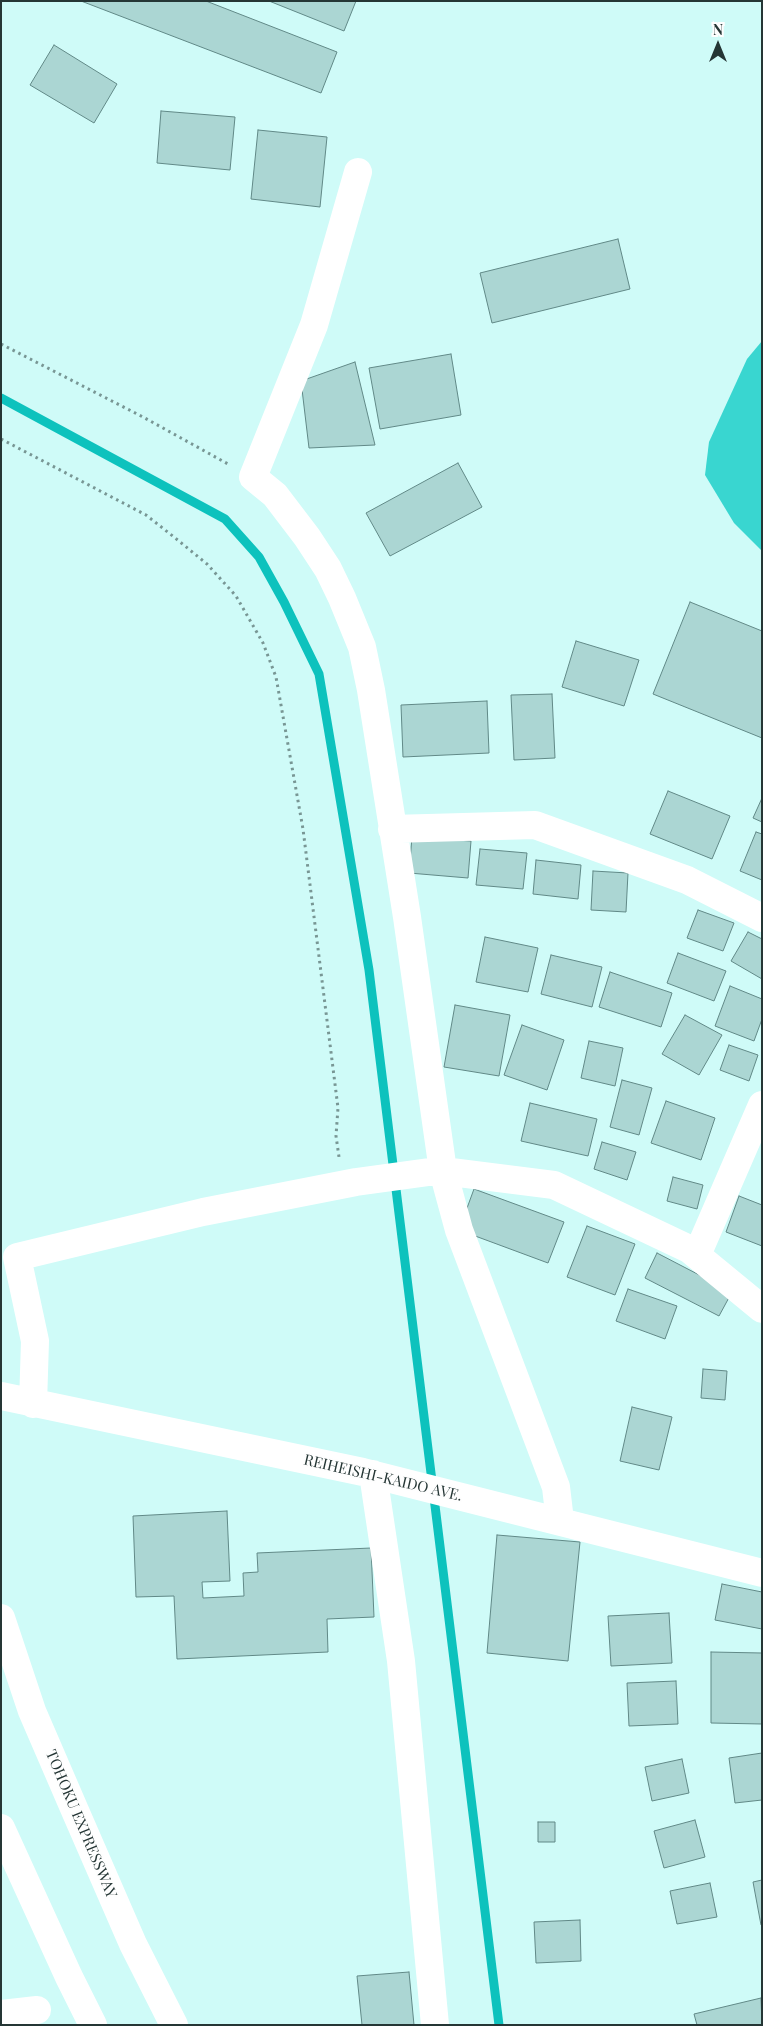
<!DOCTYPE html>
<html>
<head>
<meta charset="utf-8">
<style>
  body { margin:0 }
  #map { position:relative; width:763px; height:2026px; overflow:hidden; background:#cffbf8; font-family:"Playfair Display",serif }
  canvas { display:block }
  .frame { position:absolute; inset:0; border:2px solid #253635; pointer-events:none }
  .north { position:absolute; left:693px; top:20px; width:50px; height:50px; -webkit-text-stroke:4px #fefefe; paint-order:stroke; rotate:0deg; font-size:14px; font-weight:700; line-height:20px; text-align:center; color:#253635 }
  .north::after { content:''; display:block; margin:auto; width:18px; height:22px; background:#253635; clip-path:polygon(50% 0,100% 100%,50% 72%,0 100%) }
</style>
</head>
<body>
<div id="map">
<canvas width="763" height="2026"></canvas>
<div class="frame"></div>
<div class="north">N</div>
</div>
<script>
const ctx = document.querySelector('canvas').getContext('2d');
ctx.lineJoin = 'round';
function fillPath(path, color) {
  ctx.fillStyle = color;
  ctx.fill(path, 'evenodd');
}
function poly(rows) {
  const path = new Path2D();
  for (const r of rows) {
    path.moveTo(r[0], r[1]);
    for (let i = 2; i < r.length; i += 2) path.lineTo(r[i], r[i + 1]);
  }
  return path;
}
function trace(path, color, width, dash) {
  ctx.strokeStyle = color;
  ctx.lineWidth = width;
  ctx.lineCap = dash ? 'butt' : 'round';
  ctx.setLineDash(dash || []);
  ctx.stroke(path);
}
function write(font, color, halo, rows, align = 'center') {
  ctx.font = font + ' "Playfair Display",serif';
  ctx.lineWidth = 4;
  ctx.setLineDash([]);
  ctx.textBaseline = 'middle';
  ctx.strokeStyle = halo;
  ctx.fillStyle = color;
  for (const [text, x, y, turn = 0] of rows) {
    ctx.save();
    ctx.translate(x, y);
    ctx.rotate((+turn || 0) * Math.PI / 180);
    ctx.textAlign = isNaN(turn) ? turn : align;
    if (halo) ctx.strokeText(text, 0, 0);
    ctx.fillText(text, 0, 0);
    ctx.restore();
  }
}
const forest = poly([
  [762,341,762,551,734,523,705,475,709,442,747,359]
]);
const stream = poly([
  [1,398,225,519,259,557,284,602,319,674,369,970,499,2025]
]);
const building = poly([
  [81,1,206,1,337,52,321,93,81,1],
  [269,1,356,1,344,31,269,1],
  [54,45,117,84,94,123,30,85,54,45],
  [161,111,235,117,230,170,157,163,161,111],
  [258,130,327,137,320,207,251,199,258,130],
  [618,239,630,289,492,323,480,273,618,239],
  [451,354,461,415,380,429,369,368,451,354],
  [355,362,375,445,309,448,301,381,355,362],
  [458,463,482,507,390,556,366,513,458,463],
  [690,602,762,631,762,738,653,694,690,602],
  [576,641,639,660,624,706,562,687,576,641],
  [552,694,555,758,514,760,511,695,552,694],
  [487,701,489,753,403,757,401,705,487,701],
  [668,791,730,816,712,859,650,834,668,791],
  [762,798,762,822,753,818,762,798],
  [756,832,762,834,762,880,740,871,756,832],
  [412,837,471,841,468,878,409,873,412,837],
  [480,849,527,853,523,889,476,885,480,849],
  [536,860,581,865,578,899,533,894,536,860],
  [593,871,628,873,626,912,591,910,593,871],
  [698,910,734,923,723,951,687,938,698,910],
  [748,932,762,939,762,979,731,961,748,932],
  [485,937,538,948,528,992,476,982,485,937],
  [678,953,726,971,714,1001,667,983,678,953],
  [551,955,602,967,592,1007,541,994,551,955],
  [610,972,672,993,661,1027,599,1007,610,972],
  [730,986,762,999,762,1019,754,1041,715,1026,730,986],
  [455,1005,510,1015,499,1076,444,1067,455,1005],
  [685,1015,722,1035,699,1075,662,1054,685,1015],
  [522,1025,564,1040,547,1090,504,1075,522,1025],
  [589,1041,623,1048,615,1086,581,1078,589,1041],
  [729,1045,758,1055,749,1081,720,1070,729,1045],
  [622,1080,652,1088,639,1135,610,1127,622,1080],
  [666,1101,715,1118,701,1160,651,1143,666,1101],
  [530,1103,597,1119,588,1156,521,1141,530,1103],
  [602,1142,636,1152,627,1180,594,1169,602,1142],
  [673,1177,703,1185,697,1209,667,1201,673,1177],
  [474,1189,564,1222,548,1263,459,1230,474,1189],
  [739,1196,762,1205,762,1246,726,1232,739,1196],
  [587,1226,635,1244,615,1295,567,1277,587,1226],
  [657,1253,732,1292,719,1316,645,1278,657,1253],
  [628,1289,677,1306,665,1339,616,1321,628,1289],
  [703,1369,727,1371,725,1400,701,1398,703,1369],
  [632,1407,672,1417,659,1470,620,1461,632,1407],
  [227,1511,230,1581,202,1582,203,1598,244,1596,243,1573,258,1572,257,1553,371,1548,374,1617,327,1619,328,1652,177,1659,174,1596,136,1597,133,1516,227,1511],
  [497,1535,580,1542,568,1661,487,1653,497,1535],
  [722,1584,762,1592,762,1629,715,1620,722,1584],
  [669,1613,672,1663,611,1666,608,1616,669,1613],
  [711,1652,762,1653,762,1724,711,1723,711,1652],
  [676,1681,678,1724,629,1726,627,1683,676,1681],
  [762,1753,762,1800,735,1803,729,1758,762,1753],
  [682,1759,689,1793,652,1801,645,1767,682,1759],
  [695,1820,705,1857,664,1868,654,1831,695,1820],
  [538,1822,555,1822,555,1842,538,1842,538,1822],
  [762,1880,762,1925,761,1925,753,1882,762,1880],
  [710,1883,717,1917,677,1924,670,1891,710,1883],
  [580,1920,581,1961,536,1963,534,1922,580,1920],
  [409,1972,414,2025,362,2025,357,1976,409,1972],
  [761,1998,762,2025,697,2025,694,2014,761,1998]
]);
const path = poly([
  [1,344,143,417,228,464],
  [1,439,146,515,174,537,207,564,236,596,263,643,276,677,303,829,338,1108,336,1136,339,1157]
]);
const minor = poly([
  [358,172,314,325,253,477,275,495,307,537,328,569,342,598,362,647,371,690,407,917,443,1171,459,1230,556,1487,560,1521],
  [392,829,535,825,687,880,762,918],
  [697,1255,762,1105],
  [1,1396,363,1472,762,1573],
  [33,1404,35,1341,17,1257,203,1212,356,1182,429,1172,443,1171,554,1185,689,1249,762,1309],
  [373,1474,401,1661,435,2025],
  [1,2014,37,2010]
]);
const highway = poly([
  [1,1618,32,1711,73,1806,133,1944,174,2025],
  [1,1828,69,1977,93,2025]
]);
const streetNames = [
  ["REIHEISHI-KAIDO AVE.",383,1478,13],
  ["TOHOKU EXPRESSWAY",81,1824,67]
];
fillPath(forest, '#39d6d0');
trace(stream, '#0dc2bd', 9);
fillPath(building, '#abd6d3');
trace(building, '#618987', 1);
trace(path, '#789694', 3, [2.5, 4]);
trace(minor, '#fff', 28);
trace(highway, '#fff', 28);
write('15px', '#253635', '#fefefe', streetNames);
</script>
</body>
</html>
